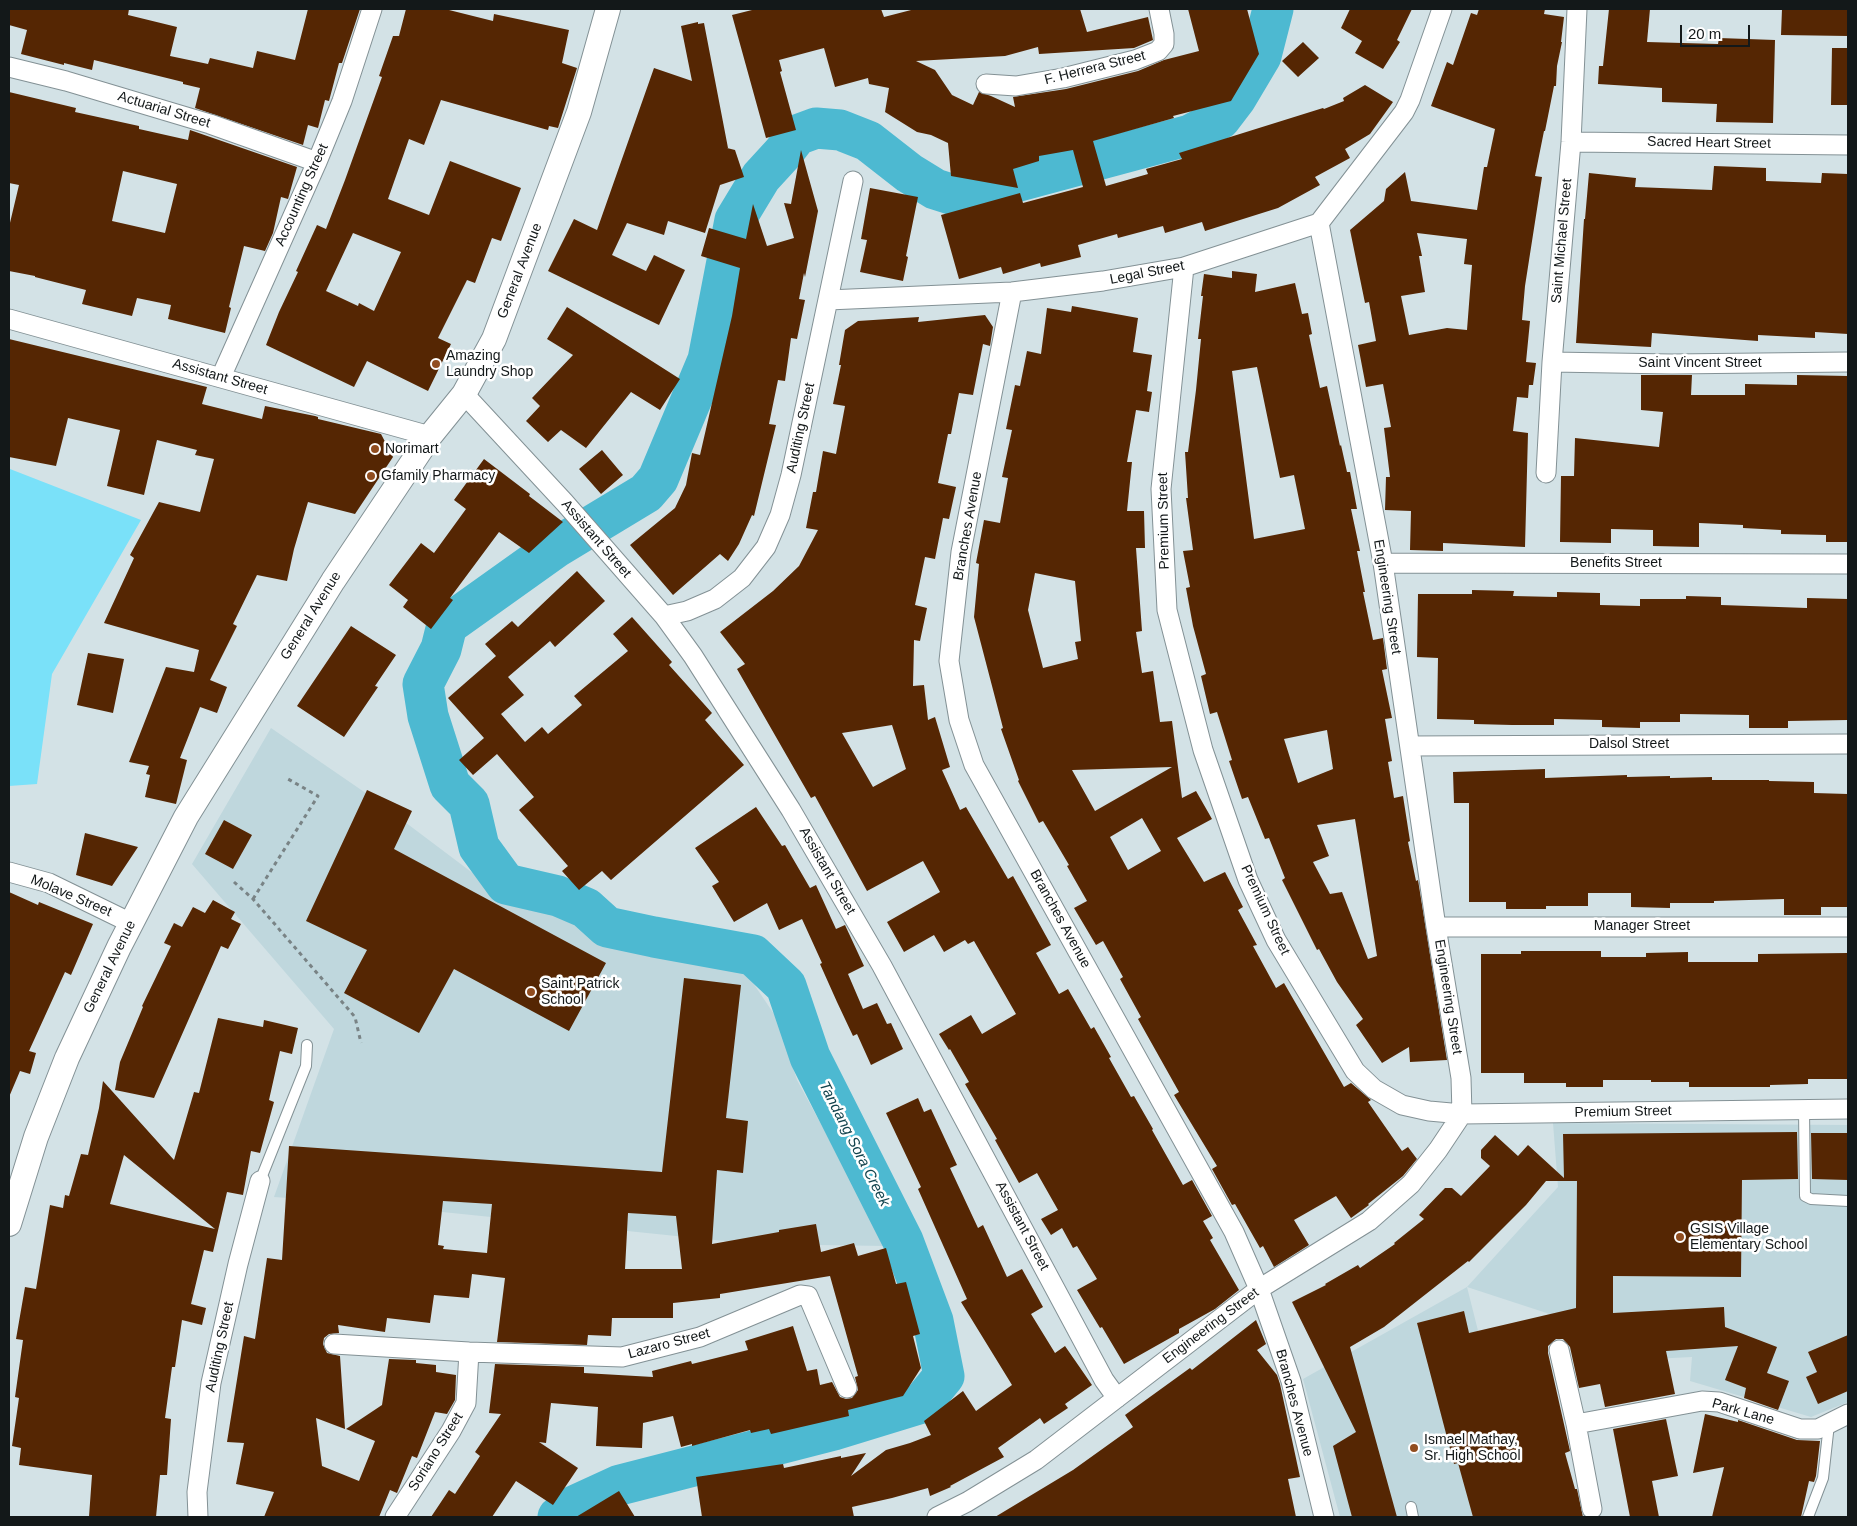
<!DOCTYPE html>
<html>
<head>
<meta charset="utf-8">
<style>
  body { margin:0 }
  #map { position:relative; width:1857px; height:1526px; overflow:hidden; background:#d3e2e6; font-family:Helvetica,sans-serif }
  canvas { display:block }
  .frame { position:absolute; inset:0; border:10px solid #131819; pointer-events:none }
  .scale { position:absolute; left:1680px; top:25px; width:70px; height:22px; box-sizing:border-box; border:2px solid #131819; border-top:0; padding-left:6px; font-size:15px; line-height:18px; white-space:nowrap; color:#131819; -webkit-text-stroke:4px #fff; paint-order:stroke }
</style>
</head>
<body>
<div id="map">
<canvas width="1857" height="1526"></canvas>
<div class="frame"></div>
<div class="scale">20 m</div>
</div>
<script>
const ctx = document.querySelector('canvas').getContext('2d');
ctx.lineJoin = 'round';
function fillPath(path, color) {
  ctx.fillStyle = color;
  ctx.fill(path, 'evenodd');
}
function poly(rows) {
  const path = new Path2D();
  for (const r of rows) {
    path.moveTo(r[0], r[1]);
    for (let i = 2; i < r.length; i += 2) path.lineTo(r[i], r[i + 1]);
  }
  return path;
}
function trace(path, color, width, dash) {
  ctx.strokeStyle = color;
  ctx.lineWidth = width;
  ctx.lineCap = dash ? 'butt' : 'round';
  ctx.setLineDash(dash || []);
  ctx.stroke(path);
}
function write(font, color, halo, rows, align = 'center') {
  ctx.font = font + ' Helvetica,sans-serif';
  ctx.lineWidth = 5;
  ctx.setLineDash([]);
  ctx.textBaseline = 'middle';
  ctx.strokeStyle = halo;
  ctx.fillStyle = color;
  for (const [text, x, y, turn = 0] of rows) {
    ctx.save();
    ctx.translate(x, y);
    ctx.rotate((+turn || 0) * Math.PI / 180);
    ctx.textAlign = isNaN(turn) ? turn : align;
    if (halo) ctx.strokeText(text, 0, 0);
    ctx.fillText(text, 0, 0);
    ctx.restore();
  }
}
const built = poly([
  [271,728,373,798,482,880,607,939,743,968,776,1017,797,1080,887,1246,754,1244,345,1202,274,1197,334,1029,192,864],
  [1553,1123,1848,1125,1848,1402,1811,1417,1690,1381,1692,1357,1633,1360,1568,1320,1467,1287,1525,1517,1340,1517,1303,1379,1467,1287,1558,1187]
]);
const green = poly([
  [10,469,141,520,52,674,37,784,9,786,9,474]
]);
const river = poly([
  [558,1517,572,1507,620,1485,834,1430,922,1403,944,1376,933,1321,903,1241,810,1057,786,986,753,955,654,937,607,927,586,908,558,896,506,884,479,847,469,804,450,785,428,716,423,684,441,649,447,625,555,548,646,493,658,479,708,360,735,220,761,177,783,153,797,135,816,128,840,130,868,141,909,173,935,189,960,197,1190,135,1220,119,1236,98,1261,56,1273,9]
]);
const building = poly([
  [9,9,129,9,128,15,177,27,170,56,208,64,210,58,253,68,257,51,295,60,308,9,360,9,342,63,339,63,329,101,325,100,318,128,308,125,303,145,195,108,200,88,183,84,183,82,94,60,92,70,64,63,64,65,21,54,27,30,9,25],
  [406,9,445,9,493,21,494,14,569,30,562,63,577,68,558,128,549,126,548,130,441,100,424,145,409,139,388,199,429,215,450,161,521,188,501,241,492,238,475,283,467,280,438,338,451,344,428,391,367,361,354,387,266,345,279,312,298,272,296,271,317,225,326,229,345,180,382,77,379,76,393,36,399,36],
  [353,233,401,252,374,311,359,303,358,306,326,291],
  [756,9,881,9,884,17,915,9,1080,9,1087,32,1148,17,1153,40,1134,48,1039,54,1038,47,1005,56,916,61,935,70,952,95,973,105,979,92,991,96,1015,107,1013,97,1066,89,1138,71,1164,60,1199,51,1188,9,1247,9,1259,54,1231,101,1173,116,1174,118,1093,141,1106,186,1148,174,1146,169,1182,159,1179,153,1323,108,1324,109,1344,101,1343,98,1365,85,1393,102,1370,134,1345,149,1350,158,1315,177,1320,185,1278,208,1205,231,1202,222,1165,233,1163,226,1118,238,1117,234,1078,245,1081,257,1041,267,1040,263,1003,274,1001,267,959,279,941,215,1020,193,1023,203,1083,187,1073,150,1039,156,1039,161,1013,169,1018,188,951,176,948,143,931,135,917,132,885,112,889,88,869,84,868,78,835,87,824,48,779,60,782,71,780,72,796,130,766,138,732,15],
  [1350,9,1412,9,1397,40,1400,42,1383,69,1355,53,1362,41,1341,28],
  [1479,9,1545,9,1544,14,1564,17,1561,42,1562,42,1557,66,1556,86,1554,86,1545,131,1544,131,1535,176,1542,177,1525,286,1522,320,1530,321,1526,362,1536,363,1533,385,1529,385,1528,398,1517,397,1513,431,1528,433,1525,547,1443,543,1443,551,1410,550,1411,511,1385,510,1386,477,1390,477,1384,428,1391,427,1383,384,1366,387,1358,345,1376,341,1369,302,1365,303,1350,230,1384,201,1386,189,1405,172,1411,201,1477,210,1484,167,1487,167,1495,129,1431,106,1447,62,1453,65,1471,13,1477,15],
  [1417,233,1467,239,1464,264,1472,265,1467,330,1447,328,1409,335,1401,296,1425,292,1419,256,1422,256],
  [1609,9,1650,9,1647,42,1718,44,1719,38,1775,40,1773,123,1716,122,1717,104,1662,102,1662,88,1598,84,1599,66,1603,66],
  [1782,9,1848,9,1848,36,1781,35],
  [698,22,698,24,704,23,728,148,727,148,735,150,744,177,720,185,705,233,668,221,664,235,627,223,612,255,646,271,654,255,685,270,659,325,548,271,574,219,597,230,654,68,692,81,681,26],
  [1303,42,1319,58,1298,77,1282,61],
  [1832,48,1848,48,1848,105,1831,105],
  [9,92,76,108,75,112,139,126,139,129,188,140,190,130,297,167,288,199,281,197,273,233,265,251,244,246,229,307,231,308,225,333,168,319,171,305,137,298,132,316,82,304,86,290,35,277,35,276,9,271,9,227,19,185,9,183],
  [123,171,177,184,165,233,112,221],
  [801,150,818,211,805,277,804,273,799,299,805,300,797,339,791,338,785,381,778,380,769,424,776,425,754,516,752,515,739,544,728,561,720,554,673,595,630,545,675,508,686,485,692,453,700,455,732,316,740,268,701,256,709,228,746,239,753,204,767,246,794,238,784,203,791,204],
  [1714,166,1766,168,1766,181,1821,183,1822,173,1848,174,1848,334,1815,332,1815,338,1758,335,1758,341,1652,333,1651,347,1576,343,1584,219,1585,219,1589,173,1636,178,1635,187,1712,190],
  [870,188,918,197,906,256,908,257,903,281,860,272,867,240,861,239],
  [1232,271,1257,274,1255,292,1295,283,1302,314,1308,313,1312,334,1309,335,1320,388,1327,386,1340,446,1341,445,1347,472,1350,472,1357,509,1351,509,1360,551,1357,551,1365,592,1363,592,1373,640,1383,638,1387,669,1382,670,1392,718,1385,719,1392,761,1388,762,1394,798,1403,796,1410,841,1408,842,1416,881,1418,880,1447,1060,1410,1062,1409,1047,1382,1063,1356,1025,1363,1019,1337,982,1319,949,1317,950,1282,880,1285,878,1269,838,1265,839,1248,797,1242,799,1229,761,1232,760,1217,712,1210,714,1201,676,1206,674,1193,626,1186,588,1190,587,1183,551,1193,550,1186,498,1188,498,1185,452,1188,452,1196,390,1201,339,1198,339,1203,296,1201,296,1204,274,1232,278],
  [1257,367,1280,478,1294,475,1305,529,1254,539,1232,371],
  [1327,730,1333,769,1298,783,1284,739],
  [1355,819,1377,956,1368,959,1342,892,1330,894,1313,862,1329,856,1317,825],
  [1072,306,1138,318,1133,352,1152,355,1147,391,1152,392,1149,412,1136,410,1127,462,1132,462,1127,511,1144,511,1145,548,1136,548,1142,631,1136,632,1142,673,1153,671,1160,722,1172,721,1182,798,1196,791,1212,819,1177,838,1204,882,1225,872,1243,907,1238,910,1257,945,1253,946,1276,988,1284,983,1344,1087,1351,1083,1371,1100,1368,1102,1402,1151,1408,1147,1417,1159,1403,1176,1368,1204,1369,1205,1351,1218,1336,1196,1294,1220,1309,1245,1274,1267,1263,1246,1260,1248,1235,1204,1232,1205,1212,1169,1217,1166,1174,1095,1179,1092,1138,1019,1141,1017,1120,979,1123,977,1103,941,1096,945,1074,908,1087,901,1067,866,1069,865,1043,821,1039,823,1018,781,1019,780,1001,729,1003,728,974,617,979,564,976,563,984,520,1000,523,1008,478,1002,477,1012,430,1006,429,1015,385,1020,386,1027,351,1041,354,1047,308,1071,312],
  [1035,573,1075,581,1081,641,1075,642,1078,659,1043,668,1028,610],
  [1172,767,1095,811,1072,770],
  [1142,818,1161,851,1128,870,1110,837],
  [567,307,680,379,660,410,631,392,586,448,561,430,548,442,526,421,540,406,532,398,573,355,547,339],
  [985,315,993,327,990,346,983,344,973,395,959,393,951,434,948,434,938,483,956,487,949,519,943,518,935,559,925,557,915,605,927,608,920,641,914,640,913,686,924,685,928,720,935,717,950,767,942,770,960,810,966,807,1008,879,1013,876,1051,945,1036,953,1059,994,1068,989,1091,1029,1094,1027,1111,1057,1109,1058,1131,1097,1134,1096,1153,1129,1152,1130,1183,1185,1192,1180,1212,1216,1203,1221,1213,1238,1210,1240,1239,1290,1215,1309,1179,1329,1179,1333,1124,1364,1102,1327,1100,1328,1077,1290,1097,1279,1077,1246,1073,1248,1062,1228,1051,1235,1041,1219,1058,1210,1037,1173,1019,1183,995,1140,997,1139,965,1084,969,1082,950,1049,949,1050,939,1034,971,1015,982,1034,1016,1014,974,941,968,944,965,940,944,952,934,935,904,952,887,922,940,892,923,861,867,891,815,796,811,798,737,669,745,664,720,632,773,591,799,566,818,530,806,528,813,492,816,492,823,451,836,454,845,406,833,404,841,365,839,365,845,330,858,321,919,317,918,322],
  [892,725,906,769,873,787,842,733],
  [9,339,207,387,202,404,262,419,265,406,315,416,318,417,318,419,381,434,393,457,355,514,308,502,294,549,287,581,257,575,233,624,237,626,210,680,227,687,217,713,200,707,180,758,187,760,176,804,145,797,150,775,146,774,149,766,129,762,166,667,194,672,199,650,104,623,134,558,130,555,159,502,200,512,214,459,195,455,197,450,157,440,144,495,107,486,120,430,68,418,56,466,9,457],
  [1641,375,1692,375,1691,395,1745,395,1745,384,1797,385,1797,375,1848,376,1848,542,1826,542,1826,535,1781,534,1781,530,1743,528,1743,525,1699,523,1699,547,1653,546,1653,530,1611,529,1611,543,1560,542,1561,476,1574,476,1575,438,1659,447,1663,412,1641,410],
  [602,450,623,475,601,494,579,469],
  [484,459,530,494,529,496,563,522,529,553,499,532,450,598,453,600,431,629,403,607,408,600,389,585,421,543,434,553,466,509,454,500],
  [577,571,605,601,555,647,550,641,508,677,524,695,501,714,525,742,542,727,548,734,582,705,574,696,628,651,613,634,632,617,672,662,669,665,712,713,705,720,744,765,611,880,602,871,579,890,562,871,568,866,519,810,534,797,497,754,473,775,459,760,484,738,448,698,496,656,485,644,512,621,518,627],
  [1472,590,1514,591,1513,596,1557,597,1557,592,1600,593,1600,605,1640,606,1640,599,1686,599,1686,596,1721,597,1721,605,1807,608,1807,598,1848,599,1848,720,1788,721,1788,728,1749,728,1749,715,1680,714,1680,722,1640,722,1640,728,1602,727,1602,720,1554,719,1554,725,1512,725,1474,724,1474,720,1437,719,1438,658,1417,657,1418,594,1472,594],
  [351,626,396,655,375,686,378,687,344,737,297,706],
  [88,653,124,659,113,713,77,705],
  [1545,769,1545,778,1627,775,1627,777,1670,776,1670,778,1712,777,1712,780,1769,780,1769,781,1814,782,1814,793,1848,794,1848,907,1821,907,1821,915,1784,915,1784,899,1714,901,1714,903,1670,903,1670,908,1631,907,1631,893,1588,893,1588,906,1546,906,1546,909,1506,909,1506,902,1469,902,1469,803,1454,803,1453,772],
  [367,790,412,811,394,849,606,963,569,1031,454,969,419,1033,344,993,367,950,306,921],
  [756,807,782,846,785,845,810,888,816,885,836,929,845,925,864,966,848,974,863,1009,877,1003,887,1024,891,1023,903,1049,871,1065,857,1034,853,1036,837,1002,820,964,822,963,802,919,779,930,767,903,734,922,712,886,719,882,695,848],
  [224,820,252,835,233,869,205,854],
  [85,833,138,847,112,886,76,875],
  [9,892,38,905,39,902,93,924,71,975,65,972,29,1051,36,1053,30,1074,20,1071,9,1097],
  [213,900,235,912,231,919,241,924,228,949,221,946,154,1098,115,1090,120,1062,143,1007,142,1006,171,946,164,943,174,923,182,927,193,907,205,913],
  [1521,951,1601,951,1601,957,1646,957,1646,953,1688,952,1688,962,1758,962,1758,954,1848,953,1848,1079,1808,1079,1808,1084,1770,1085,1770,1087,1689,1087,1689,1082,1651,1082,1651,1080,1603,1080,1603,1087,1566,1087,1566,1083,1524,1083,1524,1073,1481,1073,1481,954,1521,954],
  [684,978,741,985,726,1118,748,1121,743,1173,717,1170,712,1244,779,1232,779,1230,816,1224,821,1252,854,1243,858,1256,886,1248,896,1284,906,1282,920,1334,913,1336,921,1368,903,1396,848,1410,849,1416,771,1434,769,1429,751,1433,750,1430,692,1446,692,1444,681,1447,673,1416,643,1423,642,1448,596,1446,598,1407,551,1403,546,1443,539,1442,578,1468,553,1505,516,1481,492,1517,431,1517,449,1490,455,1494,480,1456,475,1452,501,1414,489,1413,495,1364,584,1367,584,1373,653,1377,652,1371,691,1361,692,1364,748,1350,745,1341,793,1326,807,1371,817,1369,820,1385,832,1382,840,1397,846,1399,852,1398,858,1390,855,1377,858,1376,830,1276,720,1294,720,1298,673,1303,673,1318,612,1318,611,1336,588,1335,587,1345,497,1342,505,1278,472,1274,469,1298,434,1295,430,1323,387,1318,385,1332,338,1325,339,1333,329,1334,324,1338,323,1344,327,1353,340,1356,345,1429,316,1418,322,1466,359,1481,375,1441,346,1429,382,1405,389,1359,416,1360,416,1363,436,1365,436,1372,456,1375,455,1400,447,1414,435,1412,417,1458,412,1456,397,1493,390,1490,379,1517,264,1517,274,1492,236,1484,244,1443,227,1442,244,1336,255,1339,267,1258,282,1260,289,1146,662,1172],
  [443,1201,492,1204,487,1253,443,1249,444,1246,438,1245],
  [628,1213,676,1216,682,1269,625,1269],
  [218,1018,263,1027,264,1020,298,1028,292,1054,280,1051,269,1100,274,1102,260,1153,251,1151,243,1195,227,1192,213,1252,204,1250,191,1304,206,1308,202,1325,182,1320,175,1367,172,1367,165,1418,171,1419,167,1475,160,1475,156,1517,89,1517,92,1475,19,1465,21,1448,12,1446,19,1398,15,1397,23,1340,16,1339,25,1287,36,1289,50,1205,63,1208,65,1195,69,1196,81,1154,88,1155,99,1108,103,1081,174,1160,194,1092,199,1093],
  [124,1155,215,1229,110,1204],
  [918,1098,924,1112,931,1109,957,1165,950,1168,978,1228,983,1225,1007,1277,1022,1269,1043,1307,1031,1314,1055,1353,1065,1346,1092,1385,1065,1404,1068,1408,1044,1424,1040,1418,998,1448,1004,1457,950,1486,951,1487,930,1496,928,1488,892,1498,852,1507,854,1517,702,1517,696,1477,783,1464,784,1468,841,1456,841,1458,866,1453,851,1476,886,1450,910,1443,931,1435,924,1421,963,1391,976,1411,1012,1385,961,1302,967,1299,918,1189,921,1187,886,1113],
  [1797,1132,1798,1179,1742,1180,1741,1277,1613,1276,1613,1313,1724,1307,1725,1327,1777,1347,1767,1373,1789,1381,1778,1410,1744,1398,1746,1388,1725,1380,1738,1346,1666,1351,1675,1394,1605,1407,1600,1384,1579,1388,1570,1347,1563,1339,1556,1339,1548,1346,1548,1353,1570,1451,1565,1453,1575,1489,1577,1489,1583,1517,1473,1517,1458,1463,1454,1464,1417,1323,1464,1311,1469,1333,1576,1308,1577,1181,1546,1181,1526,1205,1469,1262,1468,1261,1384,1327,1350,1347,1397,1517,1352,1517,1333,1446,1356,1432,1292,1302,1326,1285,1325,1284,1358,1265,1360,1268,1395,1244,1394,1243,1424,1219,1419,1215,1445,1188,1452,1188,1461,1196,1490,1166,1481,1158,1481,1150,1495,1135,1518,1156,1528,1145,1564,1178,1563,1134],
  [1811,1133,1848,1133,1848,1180,1812,1179],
  [1256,1320,1266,1344,1257,1350,1277,1375,1280,1384,1300,1477,1288,1479,1296,1517,995,1517,1073,1470,1133,1427,1125,1415,1190,1368,1192,1370],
  [1848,1335,1848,1391,1818,1404,1806,1377,1817,1372,1808,1352],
  [1705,1414,1738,1422,1738,1420,1797,1440,1820,1441,1816,1476,1814,1482,1809,1481,1801,1517,1712,1517,1724,1467,1693,1473],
  [1666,1419,1678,1476,1652,1481,1659,1517,1630,1517,1613,1429],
  [619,1491,635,1517,576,1517]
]);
const path = poly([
  [234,882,253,899,355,1017,361,1043],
  [253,899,318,796,288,779]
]);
const service = poly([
  [1804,1109,1805,1196,1811,1199,1848,1201],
  [260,1181,306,1066,307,1045],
  [1411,1507,1413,1517],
  [1808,1517,1823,1478,1829,1424]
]);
const minor = poly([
  [9,67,66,81,210,124,317,162],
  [986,84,1016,86,1063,78,1135,60,1158,51,1164,44,1164,34,1159,9],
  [1571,142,1848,145],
  [1184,267,1161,489,1167,610,1203,750,1248,880,1276,940,1355,1071,1374,1089,1402,1105,1429,1111,1462,1114,1848,1109],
  [1012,292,961,552,949,661,959,720,974,765,1234,1232,1259,1289,1291,1381,1324,1517],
  [828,300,1012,292,1103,281,1184,267,1319,223,1404,112,1410,100,1442,9],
  [9,319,430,436],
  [1552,362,1672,364,1848,362],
  [221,377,317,162,342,101,372,9],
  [464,394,565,503,664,616,693,656,791,810,882,966,1104,1380,1117,1398],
  [1546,473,1552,362,1571,142,1577,9],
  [1383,563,1848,564],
  [664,616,687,611,715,599,742,578,766,547,780,515,791,475,853,181],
  [1410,746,1848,744],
  [9,872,49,883,131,923],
  [1436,927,1848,927],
  [334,1344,469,1352,622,1357,700,1337,800,1295,808,1296,847,1388],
  [1559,1350,1576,1424,1592,1509],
  [1576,1424,1702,1401,1719,1402,1800,1429,1818,1429,1848,1414],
  [198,1517,197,1492,211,1383,238,1264,260,1181],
  [395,1517,451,1431,466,1403,469,1352],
  [937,1517,967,1502,1036,1460,1259,1289,1369,1221,1411,1184,1438,1150,1462,1114,1461,1078,1436,927,1383,563,1319,223]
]);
const tertiary = poly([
  [9,1224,36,1137,67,1058,119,947,186,817,333,581,430,436,464,394,494,339,579,112,608,9]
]);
const markers = [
  [436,364,5,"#914d1f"],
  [375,449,5,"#914d1f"],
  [371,476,5,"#914d1f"],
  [531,992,5,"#914d1f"],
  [1680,1237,5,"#914d1f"],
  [1414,1448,5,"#914d1f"]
];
const streetNames = [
  ["F. Herrera Street",1095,68,-14],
  ["Actuarial Street",164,110,17],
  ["Sacred Heart Street",1709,143,1],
  ["Accounting Street",302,195,-66],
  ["Saint Michael Street",1562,241,-85],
  ["General Avenue",520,271,-69],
  ["Legal Street",1147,273,-11],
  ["Saint Vincent Street",1700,363],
  ["Assistant Street",220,377,16],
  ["Auditing Street",801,428,-78],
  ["Premium Street",1164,521,-91],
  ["Branches Avenue",968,526,-80],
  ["Assistant Street",596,539,49],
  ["Benefits Street",1616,563],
  ["Engineering Street",1387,597,81],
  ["General Avenue",311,616,-58],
  ["Dalsol Street",1629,744],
  ["Assistant Street",827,871,60],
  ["Molave Street",71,896,23],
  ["Premium Street",1265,910,65],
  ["Branches Avenue",1060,919,61],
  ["Manager Street",1642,926],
  ["General Avenue",110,967,-64],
  ["Engineering Street",1448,997,81],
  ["Premium Street",1623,1112,-1],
  ["Assistant Street",1022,1226,62],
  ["Engineering Street",1211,1326,-37],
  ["Lazaro Street",669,1344,-15],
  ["Auditing Street",220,1347,-78],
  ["Branches Avenue",1294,1403,75],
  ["Park Lane",1743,1412,16],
  ["Soriano Street",436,1452,-58]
];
const poiNames = [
  ["Amazing",446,356],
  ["Laundry Shop",446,372],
  ["Norimart",385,449],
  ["Gfamily Pharmacy",381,476],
  ["Saint Patrick",541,984],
  ["School",541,1000],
  ["GSIS Village",1690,1229],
  ["Elementary School",1690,1245],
  ["Ismael Mathay,",1424,1440],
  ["Sr. High School",1424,1456]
];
const waterNames = [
  ["Tandang Sora Creek",854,1144,63]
];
fillPath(built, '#bfd7dd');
fillPath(green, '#7ae1f9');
trace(river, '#4db9d1', 41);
fillPath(building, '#552603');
trace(service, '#839195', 12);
trace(minor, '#839195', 21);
trace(tertiary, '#839195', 26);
trace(path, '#798385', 3, [4, 4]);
trace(service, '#fff', 10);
trace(minor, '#fff', 19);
trace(tertiary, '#fff', 24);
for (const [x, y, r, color] of markers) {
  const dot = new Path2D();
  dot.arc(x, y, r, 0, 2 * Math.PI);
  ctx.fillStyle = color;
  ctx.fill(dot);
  trace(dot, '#fff', 2);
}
write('14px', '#131819', '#fff', streetNames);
write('14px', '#131819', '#fff', poiNames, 'left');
write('italic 15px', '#12434d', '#fff', waterNames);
</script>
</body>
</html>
